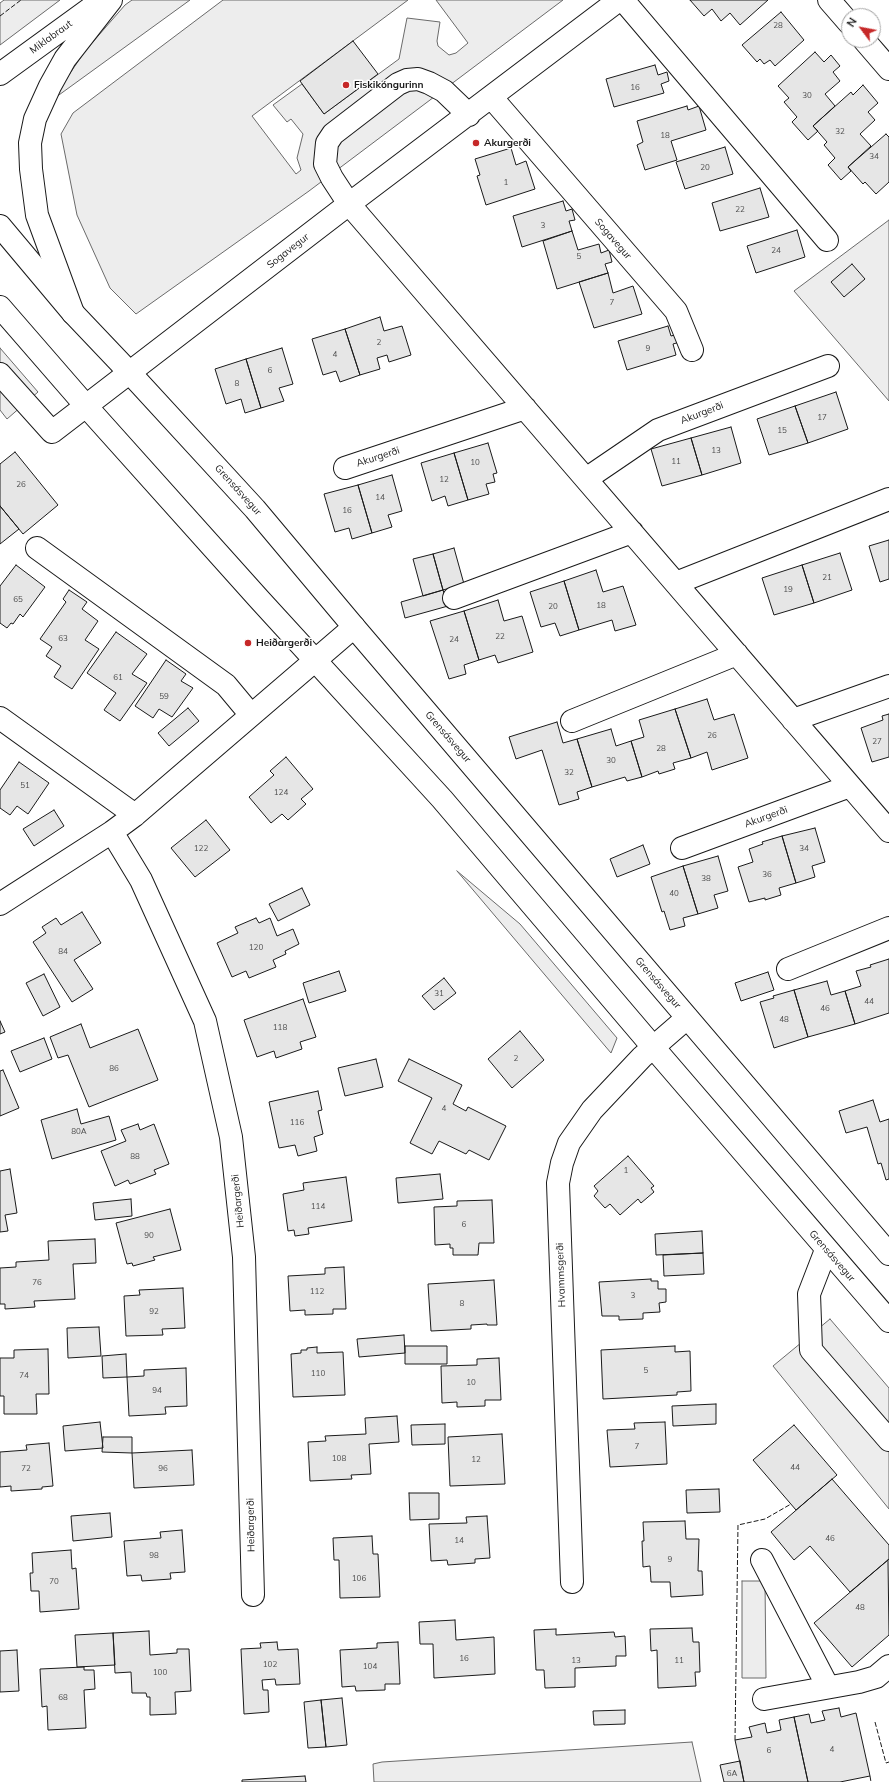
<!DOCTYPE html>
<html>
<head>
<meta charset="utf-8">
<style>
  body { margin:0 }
  #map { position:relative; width:889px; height:1782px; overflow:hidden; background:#fff; font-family:Mulish,sans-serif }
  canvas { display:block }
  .north { position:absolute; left:841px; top:8px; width:40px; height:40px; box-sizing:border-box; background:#fff; border:1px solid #a3a3a3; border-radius:50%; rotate:302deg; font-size:11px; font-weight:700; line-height:16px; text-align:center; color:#1a1a1a }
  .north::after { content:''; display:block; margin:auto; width:14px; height:18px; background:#c62828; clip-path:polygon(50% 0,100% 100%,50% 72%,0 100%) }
</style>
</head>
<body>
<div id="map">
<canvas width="889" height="1782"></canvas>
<div class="north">N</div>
</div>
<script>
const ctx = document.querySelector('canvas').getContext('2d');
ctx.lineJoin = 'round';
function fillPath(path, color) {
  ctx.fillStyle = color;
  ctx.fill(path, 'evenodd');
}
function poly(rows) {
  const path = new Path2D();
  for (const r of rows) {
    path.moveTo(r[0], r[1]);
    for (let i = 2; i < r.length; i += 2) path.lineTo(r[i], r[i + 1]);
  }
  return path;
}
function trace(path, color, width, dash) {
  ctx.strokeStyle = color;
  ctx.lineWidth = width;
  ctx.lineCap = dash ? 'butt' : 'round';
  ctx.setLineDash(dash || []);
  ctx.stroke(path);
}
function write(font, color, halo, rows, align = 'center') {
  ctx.font = font + ' Mulish,sans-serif';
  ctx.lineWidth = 3;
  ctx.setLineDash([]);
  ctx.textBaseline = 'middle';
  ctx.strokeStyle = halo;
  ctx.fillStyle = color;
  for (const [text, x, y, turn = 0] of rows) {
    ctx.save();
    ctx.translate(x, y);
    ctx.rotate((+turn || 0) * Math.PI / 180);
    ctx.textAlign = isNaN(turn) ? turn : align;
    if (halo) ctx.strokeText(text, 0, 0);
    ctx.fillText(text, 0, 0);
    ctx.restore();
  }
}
const built = poly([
  [4,0,60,0,0,45,0,3,4,0],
  [132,0,190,0,52,100,85,51,125,5,132,0],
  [223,0,408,0,252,116,296,174,301,170,297,158,303,134,291,119,287,122,273,105,302,84,324,114,399,59,407,18,440,22,437,41,438,46,449,55,456,53,468,43,436,0,563,0,309,191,136,314,110,288,77,215,61,134,73,113,223,0],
  [889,220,889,401,794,291,889,220],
  [0,348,38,392,7,419,0,410,0,348],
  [457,871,520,924,617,1038,611,1053,457,871],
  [830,1319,889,1388,889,1509,773,1366,830,1319],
  [742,1581,765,1581,766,1678,742,1678,742,1581],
  [692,1742,701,1782,374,1782,373,1764,382,1762,692,1742]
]);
const building = poly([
  [690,0,768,0,740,25,730,13,721,21,712,9,704,16,690,0],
  [781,12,804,40,775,66,770,60,764,64,760,59,757,62,742,45,781,12],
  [353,41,378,74,324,114,300,81,353,41],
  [815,52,824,62,831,55,840,66,833,72,840,81,825,94,835,106,813,126,818,131,808,140,792,122,797,117,784,102,789,98,778,86,815,52],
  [655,65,658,75,667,72,669,81,661,84,664,93,614,107,606,79,655,65],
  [863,85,878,103,868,112,875,120,860,134,871,146,848,167,851,171,841,180,828,165,835,158,824,145,827,142,813,126,851,92,853,95,863,85],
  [687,106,688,110,699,106,706,130,671,141,677,160,645,170,637,145,643,142,637,121,687,106],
  [886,134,889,137,889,182,876,194,865,182,863,184,848,167,886,134],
  [725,147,733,174,685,189,676,162,725,147],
  [511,148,516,165,526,161,535,189,486,205,477,176,480,175,475,159,511,148],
  [760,188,769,217,720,231,712,203,760,188],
  [563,201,566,211,572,209,575,220,569,221,572,231,522,247,513,216,563,201],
  [797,230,805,257,756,273,747,246,797,230],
  [572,231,578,250,599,244,601,253,609,250,612,262,605,264,608,273,557,289,543,241,572,231],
  [852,264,865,279,844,297,831,282,852,264],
  [608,273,613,293,633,286,642,314,594,328,579,282,608,273],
  [380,317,384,331,402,326,411,355,389,362,387,355,377,358,380,369,360,375,345,329,380,317],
  [668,326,671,336,678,334,680,342,673,344,676,355,627,370,618,341,668,326],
  [345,329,360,375,340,382,336,371,323,375,312,339,345,329],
  [282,348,293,384,279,388,284,401,261,408,246,359,282,348],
  [246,359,261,408,245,413,241,399,226,404,215,369,246,359],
  [836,392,848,429,808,443,795,406,836,392],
  [795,406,808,443,769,455,757,419,795,406],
  [731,427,741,463,702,475,691,438,731,427],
  [691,438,702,475,662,486,651,449,691,438],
  [488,443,497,473,493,474,495,482,486,484,489,494,468,500,454,453,488,443],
  [15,452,58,505,23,534,0,506,0,464,15,452],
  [454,453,468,500,448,506,445,496,432,501,421,463,454,453],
  [392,475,402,511,388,515,392,527,372,533,358,485,392,475],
  [358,485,372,533,352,539,349,528,335,532,324,494,358,485],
  [0,506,19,529,0,544,0,506],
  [889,540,889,579,880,582,869,546,889,540],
  [454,548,464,584,443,590,433,554,454,548],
  [840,553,852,590,814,603,802,565,840,553],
  [433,554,443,590,423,596,413,559,433,554],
  [16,565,45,587,23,617,20,614,13,624,11,623,7,628,0,623,0,586,16,565],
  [802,565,814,603,774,615,762,578,802,565],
  [596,570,603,592,623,586,636,625,615,631,612,620,579,630,564,581,596,570],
  [564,581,579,630,560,636,555,623,541,627,530,592,564,581],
  [69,590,87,602,82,609,98,621,85,640,99,649,72,689,54,677,61,666,46,656,52,647,40,639,66,602,63,599,69,590],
  [443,590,448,606,405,618,401,602,443,590],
  [498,600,504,621,522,616,533,652,498,663,495,655,479,660,464,611,498,600],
  [464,611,479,660,464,665,466,674,449,679,430,621,464,611],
  [116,632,147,654,132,674,147,683,120,721,104,710,116,693,87,673,116,632],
  [166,660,186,674,181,681,193,688,172,717,159,709,153,718,135,706,166,660],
  [707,699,714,720,734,714,748,758,712,770,707,752,691,758,675,709,707,699],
  [188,708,199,721,169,746,158,733,188,708],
  [675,709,691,758,673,763,675,769,659,774,658,771,642,777,631,741,644,737,639,720,675,709],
  [889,714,889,757,872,762,861,728,883,720,882,716,889,714],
  [557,722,563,743,577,739,592,787,577,792,579,799,559,805,542,750,516,759,509,737,557,722],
  [611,729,616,746,631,741,642,777,627,781,625,777,592,787,577,739,611,729],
  [286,757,313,789,301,799,306,804,288,820,282,814,271,823,249,797,274,775,270,771,286,757],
  [19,762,49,783,28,814,17,806,10,815,0,808,0,790,19,762],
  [54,810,64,826,34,846,23,829,54,810],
  [206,820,230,850,195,877,171,848,206,820],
  [815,828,825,862,812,866,815,877,796,883,782,836,815,828],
  [782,836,796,883,779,888,781,895,765,900,765,898,749,902,738,867,753,862,749,849,763,844,762,842,782,836],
  [643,845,650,864,617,877,610,859,643,845],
  [718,856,728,891,714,895,718,908,698,914,683,866,718,856],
  [683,866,698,914,683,918,685,926,670,930,664,911,662,912,651,877,683,866],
  [302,888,310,905,278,921,269,904,302,888],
  [82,912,101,943,74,960,93,989,72,1002,33,942,46,933,42,927,56,918,61,925,82,912],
  [256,918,259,923,270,918,277,936,293,929,299,944,285,951,286,954,273,960,276,967,249,978,246,971,232,977,217,943,238,933,235,927,256,918],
  [889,959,889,1013,855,1024,845,991,861,986,856,971,871,967,870,965,889,959],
  [339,971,346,991,309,1003,303,983,339,971],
  [768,972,774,990,741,1001,735,983,768,972],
  [44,974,60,1007,43,1016,26,983,44,974],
  [444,978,456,993,434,1010,422,996,444,978],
  [827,981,831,995,845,991,855,1024,808,1037,794,990,827,981],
  [794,990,808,1037,774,1048,760,1002,774,998,773,996,794,990],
  [303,999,316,1037,300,1042,302,1049,276,1058,274,1051,257,1057,244,1020,303,999],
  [0,1021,5,1032,0,1034,0,1021],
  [81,1024,90,1048,138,1029,158,1080,89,1107,68,1055,58,1058,50,1037,81,1024],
  [520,1031,544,1060,512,1088,488,1059,520,1031],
  [44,1038,52,1059,20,1072,11,1051,44,1038],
  [376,1059,383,1087,345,1096,338,1068,376,1059],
  [409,1059,462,1085,453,1104,466,1111,468,1107,506,1126,489,1160,469,1150,466,1154,439,1141,432,1154,410,1143,432,1098,398,1081,409,1059],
  [3,1070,19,1108,0,1116,0,1071,3,1070],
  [318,1091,322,1110,318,1111,323,1134,314,1137,317,1151,298,1156,295,1145,279,1148,269,1102,318,1091],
  [873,1100,880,1122,889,1119,889,1179,886,1180,881,1163,878,1164,867,1127,846,1133,839,1111,873,1100],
  [77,1109,81,1124,109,1116,116,1140,52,1159,41,1120,77,1109],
  [138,1124,140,1130,154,1124,169,1164,154,1170,156,1174,130,1184,128,1180,115,1186,101,1151,126,1141,121,1130,138,1124],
  [628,1156,654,1186,651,1188,654,1192,641,1203,638,1199,620,1215,610,1204,605,1208,594,1196,598,1191,594,1186,628,1156],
  [10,1169,17,1213,5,1215,8,1231,0,1232,0,1171,10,1169],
  [440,1174,443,1199,398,1203,396,1178,440,1174],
  [346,1177,352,1221,308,1228,309,1234,295,1236,294,1230,288,1231,283,1194,304,1190,303,1183,346,1177],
  [131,1199,132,1216,95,1220,93,1203,131,1199],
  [492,1200,494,1243,479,1243,478,1255,453,1255,453,1248,450,1248,450,1244,435,1245,434,1207,457,1206,457,1201,492,1200],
  [170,1209,181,1250,153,1257,155,1260,133,1266,132,1263,127,1264,116,1223,170,1209],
  [702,1231,703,1253,656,1255,655,1234,702,1231],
  [95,1239,96,1263,73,1264,75,1299,34,1301,35,1307,5,1309,5,1304,0,1304,0,1268,16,1267,16,1262,49,1260,48,1241,95,1239],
  [703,1253,704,1274,664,1276,663,1255,703,1253],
  [344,1267,346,1309,333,1309,333,1314,305,1315,305,1310,290,1311,288,1276,325,1274,325,1268,344,1267],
  [651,1279,651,1281,658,1281,658,1289,666,1289,666,1302,659,1303,660,1312,643,1313,643,1319,619,1320,619,1316,602,1316,599,1282,651,1279],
  [494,1280,497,1325,487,1325,487,1324,471,1325,471,1329,431,1331,428,1284,494,1280],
  [183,1288,185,1328,162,1329,163,1335,126,1336,124,1296,140,1295,139,1290,183,1288],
  [99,1327,101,1356,68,1358,67,1328,99,1327],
  [404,1335,405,1353,359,1357,357,1339,404,1335],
  [405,1346,447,1346,447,1364,405,1364,405,1346],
  [675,1346,675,1352,690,1351,691,1391,677,1392,677,1395,603,1399,601,1350,675,1346],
  [317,1347,317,1353,343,1352,345,1395,293,1397,291,1354,301,1353,301,1350,307,1350,307,1348,317,1347],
  [48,1349,49,1394,36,1394,37,1414,4,1414,4,1396,0,1396,0,1358,14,1358,14,1350,48,1349],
  [126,1354,127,1377,103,1378,102,1356,126,1354],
  [499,1358,501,1400,485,1400,485,1406,457,1407,457,1402,442,1403,441,1366,477,1365,477,1359,499,1358],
  [186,1368,187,1406,165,1407,166,1414,129,1416,127,1377,144,1376,144,1370,186,1368],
  [716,1404,716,1424,673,1426,672,1406,716,1404],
  [397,1416,399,1442,369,1444,371,1474,351,1475,352,1479,310,1481,308,1442,326,1441,325,1436,366,1434,365,1418,397,1416],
  [100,1422,103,1448,65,1451,63,1426,100,1422],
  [665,1422,667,1464,610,1467,607,1430,635,1429,634,1423,665,1422],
  [445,1424,445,1444,412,1445,411,1425,445,1424],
  [794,1425,837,1475,796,1510,753,1460,794,1425],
  [502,1434,505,1484,450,1486,448,1437,502,1434],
  [103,1437,132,1437,132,1453,102,1452,103,1437],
  [49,1443,53,1486,42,1487,42,1489,11,1491,11,1486,0,1487,0,1452,27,1450,26,1445,49,1443],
  [192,1450,194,1485,134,1488,132,1453,192,1450],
  [832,1479,889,1545,889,1559,850,1592,810,1546,794,1560,771,1532,832,1479],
  [719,1489,720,1512,687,1513,686,1490,719,1489],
  [409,1493,439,1493,439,1519,410,1520,409,1493],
  [110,1513,112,1537,73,1541,71,1516,110,1513],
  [487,1516,490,1558,475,1559,475,1563,448,1565,447,1560,431,1561,429,1524,467,1523,466,1517,487,1516],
  [685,1521,686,1539,699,1539,698,1571,702,1571,703,1595,671,1597,670,1582,651,1582,650,1566,643,1567,642,1541,644,1541,643,1522,685,1521],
  [182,1530,185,1572,170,1573,171,1579,142,1581,141,1575,127,1576,124,1541,161,1538,160,1532,182,1530],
  [372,1536,373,1554,378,1554,380,1597,340,1598,339,1560,334,1560,333,1538,372,1536],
  [71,1550,72,1569,76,1568,79,1609,40,1612,39,1591,31,1591,30,1573,33,1573,32,1553,71,1550],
  [888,1560,889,1635,852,1667,814,1623,888,1560],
  [455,1620,456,1640,494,1637,495,1674,434,1678,433,1644,420,1644,419,1622,455,1620],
  [692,1628,693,1642,699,1642,700,1672,695,1672,696,1686,658,1688,657,1650,651,1651,650,1629,692,1628],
  [556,1629,556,1635,614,1632,615,1637,625,1636,626,1656,616,1656,616,1666,575,1668,575,1687,545,1688,544,1670,536,1670,534,1630,556,1629],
  [149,1631,150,1655,177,1653,177,1649,189,1649,191,1691,175,1692,176,1714,150,1715,150,1697,147,1697,146,1693,132,1693,131,1672,115,1673,113,1633,149,1631],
  [113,1633,115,1665,77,1667,75,1635,113,1633],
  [277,1642,278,1650,298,1649,300,1684,276,1685,275,1679,262,1680,263,1690,268,1690,269,1712,244,1714,241,1649,261,1648,260,1643,277,1642],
  [398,1642,400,1684,385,1684,385,1690,356,1691,355,1686,342,1687,340,1650,377,1648,377,1643,398,1642],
  [17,1650,19,1691,0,1692,0,1651,17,1650],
  [84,1667,84,1670,94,1670,95,1689,84,1690,86,1728,48,1730,47,1706,42,1707,40,1669,84,1667],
  [342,1698,347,1745,326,1747,321,1700,342,1698],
  [321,1700,326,1747,308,1748,304,1702,321,1700],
  [839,1708,841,1717,856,1713,870,1776,840,1782,808,1782,794,1717,809,1714,811,1723,825,1720,822,1711,839,1708],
  [625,1710,625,1724,594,1725,593,1711,625,1710],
  [794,1717,808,1782,744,1782,735,1740,752,1737,749,1727,765,1723,767,1733,781,1730,779,1720,794,1717],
  [740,1761,744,1782,724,1782,720,1765,740,1761],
  [305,1776,306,1782,242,1782,242,1780,305,1776]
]);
const minor = poly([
  [623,0,827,240],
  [829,0,849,23],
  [864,40,889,69],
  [492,98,676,311,692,350],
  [469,115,444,91,429,83,418,79,407,80,398,84,333,134,327,143,325,164,332,178,349,204,889,831],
  [0,374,52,432,349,204,619,0],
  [345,468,525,408],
  [586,479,658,430,828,366],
  [37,548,226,685,251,715],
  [676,583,889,499],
  [454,598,632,532],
  [0,718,135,815],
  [793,720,889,686],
  [572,721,737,654],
  [112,832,141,880,205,1021,231,1137,244,1257,253,1595],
  [682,848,850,786],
  [0,904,112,832,135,815,354,627],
  [788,969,889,928],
  [826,1250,809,1294,811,1350,889,1440],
  [762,1560,828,1687],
  [572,1582,558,1183,562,1163,569,1143,592,1110,642,1057,687,1018],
  [764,1699,859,1682,876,1677,889,1666]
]);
const major = poly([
  [0,226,73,313,130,373,255,509,354,627,889,1254],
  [0,307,86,406,259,599,442,799,653,1047,889,1321]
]);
const highway = poly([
  [0,74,102,0],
  [73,313,37,215,31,169,30,143,35,119,50,86,65,59,111,0]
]);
const fence = poly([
  [0,16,21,0],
  [875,1722,886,1763,889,1762],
  [735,1740,738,1525,765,1519,791,1504],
  [870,1776,871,1782]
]);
const markers = [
  [346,85,4,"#c62828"],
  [476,143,4,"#c62828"],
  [248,643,4,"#c62828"]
];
const numberNames = [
  ["28",778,26],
  ["16",635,88],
  ["30",807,96],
  ["32",840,132],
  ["18",665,136],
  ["34",874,157],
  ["20",705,168],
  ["1",506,183],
  ["22",740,210],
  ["3",543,226],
  ["24",776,251],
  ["5",579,257],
  ["7",612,303],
  ["2",379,343],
  ["9",648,349],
  ["4",335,355],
  ["6",270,371],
  ["8",237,384],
  ["17",822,418],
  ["15",782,431],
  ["13",716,451],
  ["11",676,462],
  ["10",475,463],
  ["12",444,480],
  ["26",21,485],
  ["14",380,498],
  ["16",347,511],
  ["21",827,578],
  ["19",788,590],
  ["65",18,600],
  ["18",601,606],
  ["20",553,607],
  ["22",500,637],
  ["63",63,639],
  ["24",454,640],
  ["61",118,678],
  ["59",164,697],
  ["26",712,736],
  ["27",877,742],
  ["28",661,749],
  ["30",611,761],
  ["32",569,773],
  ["51",25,786],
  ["124",281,793],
  ["122",201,849],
  ["34",804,849],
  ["36",767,875],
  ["38",706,879],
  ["40",674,894],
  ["120",256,948],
  ["84",63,952],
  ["31",439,994],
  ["44",869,1002],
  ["46",825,1009],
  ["48",784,1020],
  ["118",280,1028],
  ["2",516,1059],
  ["86",114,1069],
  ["4",444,1109],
  ["116",297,1123],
  ["80A",79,1132],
  ["88",135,1157],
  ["1",626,1171],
  ["114",318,1207],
  ["6",464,1225],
  ["90",149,1236],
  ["76",37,1283],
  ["112",317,1292],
  ["3",633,1296],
  ["8",462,1304],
  ["92",154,1312],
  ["5",646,1371],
  ["110",318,1374],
  ["74",24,1376],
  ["10",471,1383],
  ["94",157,1391],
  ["7",637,1447],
  ["108",339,1459],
  ["12",476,1460],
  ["44",795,1468],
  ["72",26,1469],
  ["96",163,1469],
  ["46",830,1539],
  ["14",459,1541],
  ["98",154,1556],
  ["9",670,1560],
  ["106",359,1579],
  ["70",54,1582],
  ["48",860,1608],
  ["16",464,1659],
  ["13",576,1661],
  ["11",679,1661],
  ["102",270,1665],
  ["104",370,1667],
  ["100",160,1673],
  ["68",63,1698],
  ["4",832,1750],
  ["6",769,1751],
  ["6A",732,1774]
];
const streetNames = [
  ["Miklabraut",51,37,-36],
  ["Sogavegur",613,239,49],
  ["Sogavegur",288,251,-38],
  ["Akurgerði",702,413,-21],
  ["Akurgerði",378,457,-18],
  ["Grensásvegur",238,490,48],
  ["Grensásvegur",448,737,49],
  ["Akurgerði",766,817,-20],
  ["Grensásvegur",658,983,49],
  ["Heiðargerði",238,1201,-96],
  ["Grensásvegur",832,1256,49],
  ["Hvammsgerði",561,1275,-92],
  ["Heiðargerði",251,1525,-91]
];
const poiNames = [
  ["Fiskikóngurinn",354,85],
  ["Akurgerði",484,143],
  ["Heiðargerði",256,643]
];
fillPath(built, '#ededed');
trace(built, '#6a6a6a', 1);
fillPath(building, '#e6e6e6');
trace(building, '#1a1a1a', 1);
trace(minor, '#1a1a1a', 24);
trace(major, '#1a1a1a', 24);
trace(highway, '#1a1a1a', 24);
trace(minor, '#fff', 22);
trace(major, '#fff', 22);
trace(highway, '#fff', 22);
trace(fence, '#1a1a1a', 1, [5, 2]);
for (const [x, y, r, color] of markers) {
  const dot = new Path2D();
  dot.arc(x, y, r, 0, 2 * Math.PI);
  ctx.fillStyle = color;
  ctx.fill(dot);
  trace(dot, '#fff', 1.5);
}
write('8px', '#4d4d4d', null, numberNames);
write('10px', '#1a1a1a', '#fff', streetNames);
write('bold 10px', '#1a1a1a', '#fff', poiNames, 'left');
</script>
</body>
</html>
